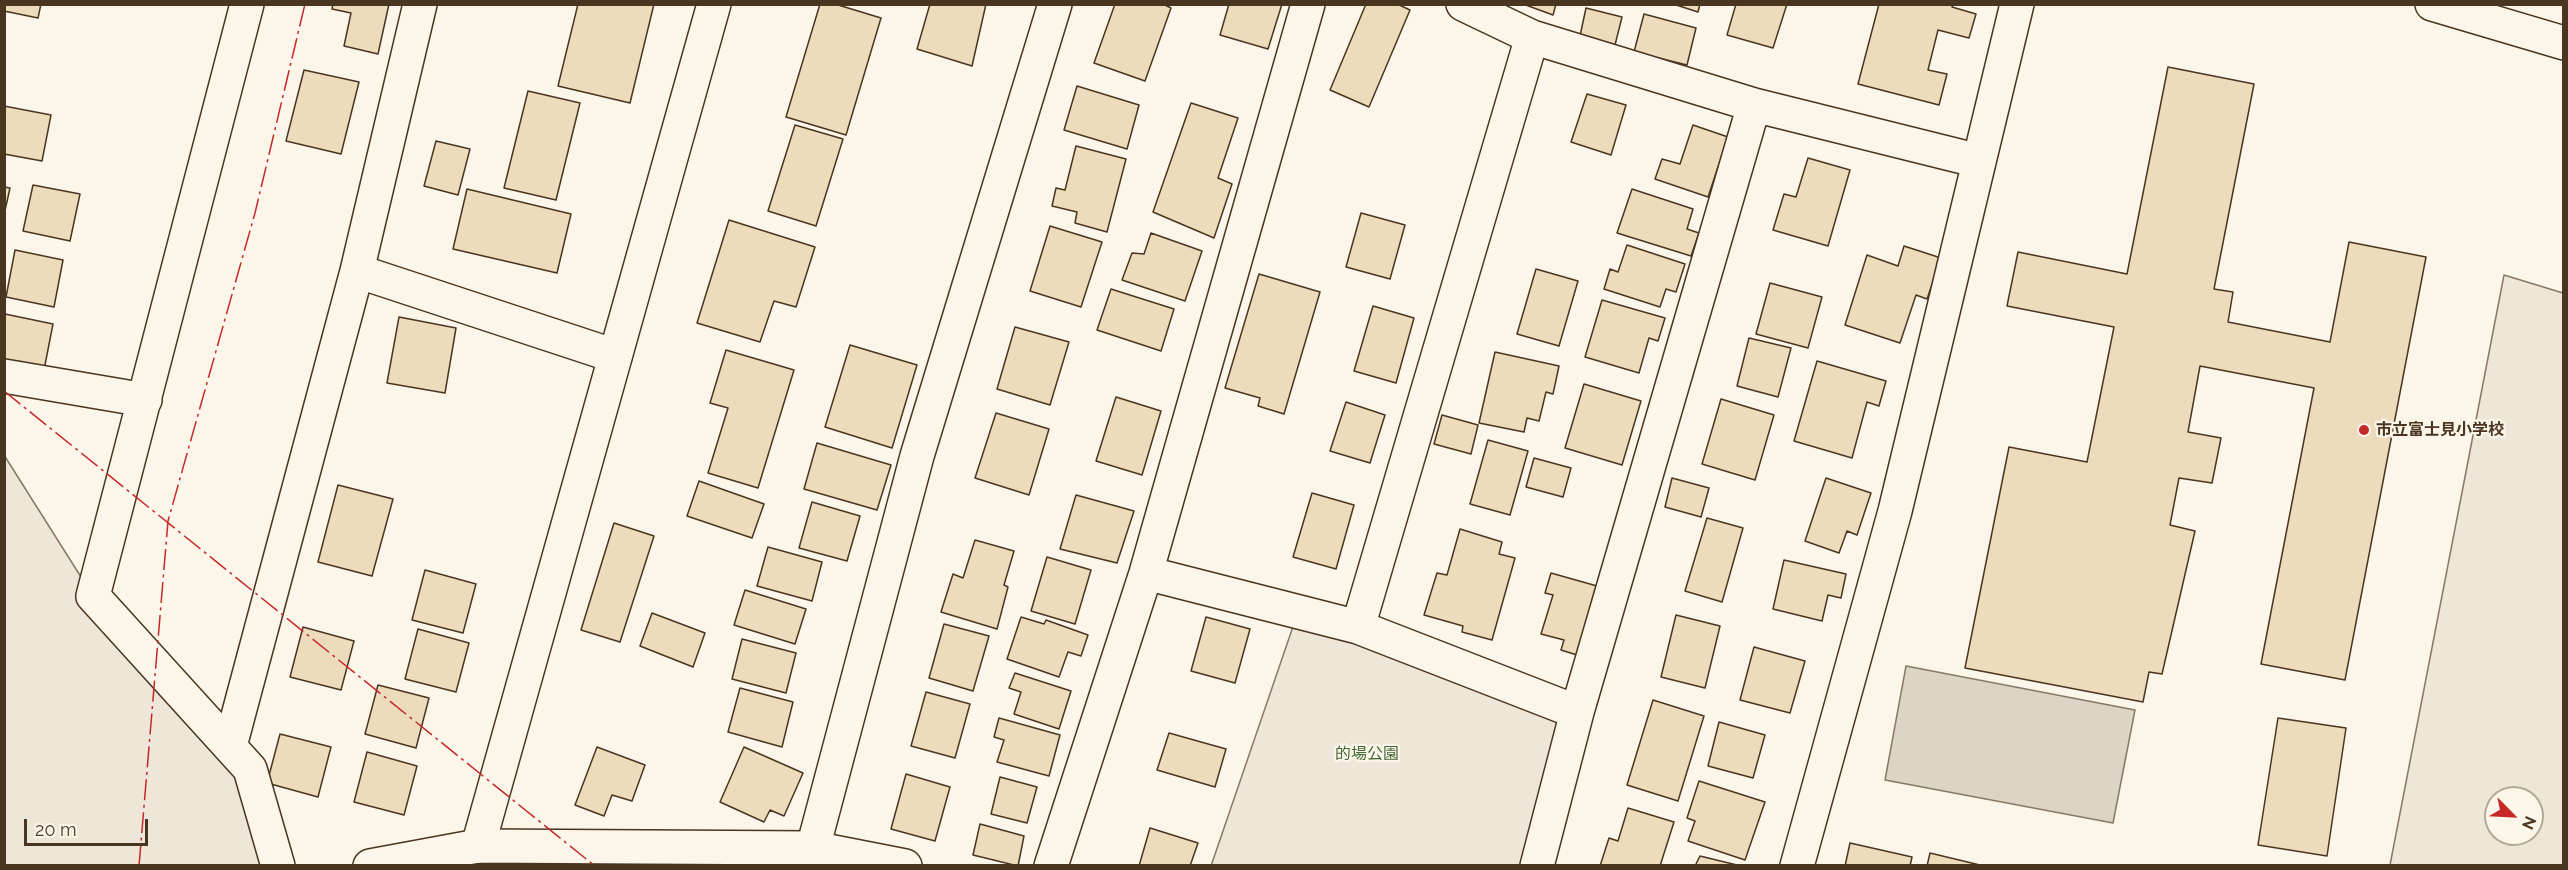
<!DOCTYPE html>
<html>
<head>
<meta charset="utf-8">
<style>
  body { margin:0 }
  #map { position:relative; width:2568px; height:870px; overflow:hidden; background:#fbf6e9; font-family:Raleway,sans-serif }
  canvas { display:block }
  .frame { position:absolute; inset:0; border:6px solid #4a3520; pointer-events:none }
  .north { position:absolute; left:2484px; top:786px; width:60px; height:60px; box-sizing:border-box; background:#fbf6e9; border:2px solid #b4a999; border-radius:50%; rotate:114deg; font-size:16px; font-weight:700; line-height:24px; text-align:center; color:#4a3520 }
  .north::after { content:''; display:block; margin:auto; width:21px; height:27px; background:#c62828; clip-path:polygon(50% 0,100% 100%,50% 72%,0 100%) }
  .scale { position:absolute; left:24px; top:819px; width:124px; height:27px; box-sizing:border-box; border:3px solid #4a3520; border-top:0; padding-left:8px; font-size:18px; line-height:21px; white-space:nowrap; color:#4a3520; -webkit-text-stroke:4px #fbf6e9; paint-order:stroke }
</style>
</head>
<body>
<div id="map">
<canvas width="2568" height="870"></canvas>
<div class="frame"></div>
<div class="north">N</div>
<div class="scale">20 m</div>
</div>
<script>
const ctx = document.querySelector('canvas').getContext('2d');
ctx.lineJoin = 'round';
function fillPath(path, color) {
  ctx.fillStyle = color;
  ctx.fill(path, 'evenodd');
}
function poly(rows) {
  const path = new Path2D();
  for (const r of rows) {
    path.moveTo(r[0], r[1]);
    for (let i = 2; i < r.length; i += 2) path.lineTo(r[i], r[i + 1]);
  }
  return path;
}
function trace(path, color, width, dash) {
  ctx.strokeStyle = color;
  ctx.lineWidth = width;
  ctx.lineCap = dash ? 'butt' : 'round';
  ctx.setLineDash(dash || []);
  ctx.stroke(path);
}
function write(font, color, halo, rows, align = 'center') {
  ctx.font = font + ' Raleway,"Noto Sans JP",sans-serif';
  ctx.lineWidth = 4.5;
  ctx.setLineDash([]);
  ctx.textBaseline = 'middle';
  ctx.strokeStyle = halo;
  ctx.fillStyle = color;
  for (const [text, x, y, turn = 0] of rows) {
    ctx.save();
    ctx.translate(x, y);
    ctx.rotate((+turn || 0) * Math.PI / 180);
    ctx.textAlign = isNaN(turn) ? turn : align;
    if (halo) ctx.strokeText(text, 0, 0);
    ctx.fillText(text, 0, 0);
    ctx.restore();
  }
}
const green = poly([
  [2504,275,2563,293,2563,865,2390,865,2504,275],
  [2496,798,2532,798,2532,834,2496,834,2496,798],
  [4,455,93,596,246,769,278,865,5,865,4,455],
  [1298,612,1577,712,1537,865,1211,866,1298,612]
]);
const water = poly([
  [1906,666,2135,710,2113,823,1885,780,1906,666]
]);
const building = poly([
  [4,4,41,4,38,18,4,11,4,4],
  [333,4,389,4,378,54,344,46,351,13,332,9,333,4],
  [578,4,654,4,630,103,558,86,578,4],
  [820,4,835,4,881,18,846,135,786,117,820,4],
  [930,4,986,4,972,66,917,49,930,4],
  [1115,4,1163,4,1171,8,1145,81,1094,63,1115,4],
  [1229,4,1282,4,1268,49,1220,35,1229,4],
  [1366,4,1397,4,1410,10,1369,107,1330,90,1366,4],
  [1523,4,1556,4,1553,15,1523,4],
  [1673,4,1700,4,1698,12,1673,4],
  [1736,4,1787,4,1773,48,1727,35,1736,4],
  [1879,4,1953,4,1952,7,1976,14,1969,38,1938,30,1928,70,1947,74,1939,105,1858,84,1879,4],
  [1586,8,1622,17,1615,45,1580,36,1586,8],
  [1644,14,1696,28,1687,65,1634,52,1644,14],
  [2168,67,2254,84,2214,289,2233,292,2228,322,2330,342,2349,242,2426,257,2345,680,2261,664,2314,388,2200,366,2188,432,2221,438,2212,483,2179,478,2170,525,2195,531,2162,674,2149,672,2143,702,1965,668,2009,447,2087,462,2114,327,2007,306,2018,252,2127,274,2168,67],
  [304,70,359,82,341,154,286,141,304,70],
  [1077,86,1139,105,1127,149,1064,130,1077,86],
  [528,91,580,103,556,200,504,188,528,91],
  [1587,94,1626,105,1611,155,1571,142,1587,94],
  [1191,103,1238,118,1218,178,1232,184,1214,238,1153,212,1191,103],
  [4,106,51,115,42,161,4,154,4,106],
  [795,125,843,139,816,226,768,211,795,125],
  [1693,125,1728,137,1708,197,1655,179,1662,159,1680,164,1693,125],
  [436,141,470,149,458,195,424,186,436,141],
  [1076,146,1126,159,1107,232,1075,223,1077,212,1052,206,1056,188,1065,190,1076,146],
  [1808,158,1850,170,1828,246,1773,230,1784,194,1796,197,1808,158],
  [33,185,80,194,70,241,23,231,33,185],
  [4,187,10,188,4,215,4,187],
  [467,189,571,214,557,273,453,249,467,189],
  [1632,189,1693,209,1687,229,1699,233,1691,256,1617,233,1632,189],
  [1361,213,1405,225,1390,279,1346,267,1361,213],
  [729,220,815,247,796,307,774,301,760,342,697,323,729,220],
  [1050,226,1102,242,1081,307,1030,291,1050,226],
  [1151,233,1202,251,1185,301,1122,280,1132,253,1144,254,1151,233],
  [1627,245,1685,264,1676,292,1666,289,1660,307,1604,289,1610,269,1618,272,1627,245],
  [1904,246,1941,258,1927,299,1916,295,1900,343,1845,325,1867,255,1898,266,1904,246],
  [15,250,63,260,54,307,6,297,15,250],
  [1536,269,1578,281,1559,346,1517,334,1536,269],
  [1259,274,1320,292,1284,414,1258,406,1260,398,1225,388,1259,274],
  [1770,283,1822,297,1808,348,1756,334,1770,283],
  [1111,289,1174,309,1161,351,1097,330,1111,289],
  [1602,300,1665,318,1658,341,1649,338,1639,373,1585,357,1602,300],
  [1373,306,1414,318,1396,383,1354,371,1373,306],
  [5,314,53,324,44,370,4,362,5,314],
  [399,317,456,328,445,393,387,383,399,317],
  [1015,327,1069,342,1050,405,997,389,1015,327],
  [1749,338,1791,348,1778,397,1737,386,1749,338],
  [850,345,917,365,892,448,825,427,850,345],
  [726,350,794,370,758,488,708,473,728,408,710,403,726,350],
  [1495,352,1559,366,1553,394,1546,392,1539,421,1527,418,1524,432,1479,423,1495,352],
  [1817,361,1886,381,1879,406,1867,402,1852,458,1794,441,1817,361],
  [1584,384,1641,401,1622,465,1565,448,1584,384],
  [1116,397,1161,411,1142,475,1096,461,1116,397],
  [1721,399,1774,415,1755,480,1702,464,1721,399],
  [1346,402,1385,415,1370,463,1330,451,1346,402],
  [996,413,1049,429,1029,495,975,478,996,413],
  [1442,415,1478,425,1471,454,1434,444,1442,415],
  [1488,440,1528,451,1510,515,1470,504,1488,440],
  [817,443,891,465,877,510,804,489,817,443],
  [1534,458,1571,468,1563,497,1526,487,1534,458],
  [1672,478,1709,488,1701,517,1665,507,1672,478],
  [1826,478,1871,493,1857,535,1847,531,1839,553,1805,541,1826,478],
  [699,481,764,504,752,538,687,516,699,481],
  [338,485,393,499,372,576,318,562,338,485],
  [1312,493,1354,505,1336,569,1293,557,1312,493],
  [1076,495,1134,511,1117,563,1060,549,1076,495],
  [812,502,860,516,847,561,799,548,812,502],
  [1707,518,1743,528,1722,602,1685,591,1707,518],
  [614,523,654,536,620,642,581,630,614,523],
  [1460,529,1502,542,1499,554,1515,558,1492,640,1462,632,1463,626,1424,615,1437,573,1447,575,1460,529],
  [975,540,1014,551,1004,585,1008,587,997,629,941,612,953,574,963,578,975,540],
  [768,547,822,562,812,601,757,586,768,547],
  [1047,557,1091,570,1075,624,1031,611,1047,557],
  [1784,560,1846,574,1841,598,1828,595,1822,621,1773,609,1784,560],
  [425,570,476,584,463,633,412,620,425,570],
  [1551,573,1597,586,1577,655,1561,650,1564,640,1541,634,1553,595,1545,593,1551,573],
  [745,590,806,609,795,644,734,625,745,590],
  [652,613,705,633,693,667,640,646,652,613],
  [1676,615,1720,626,1705,688,1661,677,1676,615],
  [1021,617,1044,624,1046,620,1088,635,1081,656,1068,652,1059,677,1007,659,1021,617],
  [1206,617,1250,629,1235,683,1191,671,1206,617],
  [944,624,989,636,973,691,929,678,944,624],
  [303,627,354,641,341,690,290,677,303,627],
  [418,629,469,643,456,692,405,679,418,629],
  [742,639,796,653,786,693,732,679,742,639],
  [1754,647,1805,661,1790,713,1740,700,1754,647],
  [1015,673,1071,691,1059,729,1014,714,1021,692,1009,688,1015,673],
  [378,685,429,698,416,748,365,734,378,685],
  [740,688,793,702,782,747,728,732,740,688],
  [926,692,970,704,955,758,911,746,926,692],
  [1653,700,1704,716,1678,801,1627,785,1653,700],
  [999,718,1060,735,1049,776,997,762,1004,740,994,737,999,718],
  [2278,718,2346,728,2327,856,2258,845,2278,718],
  [1719,722,1765,735,1753,778,1708,766,1719,722],
  [1169,733,1226,749,1215,787,1157,770,1169,733],
  [280,734,331,747,318,797,267,783,280,734],
  [597,747,645,765,632,801,612,795,604,816,575,805,597,747],
  [744,747,803,773,784,816,770,810,764,822,720,802,744,747],
  [367,752,417,766,404,815,354,802,367,752],
  [906,774,950,787,935,841,891,829,906,774],
  [1000,777,1037,787,1027,823,991,814,1000,777],
  [1699,781,1765,802,1745,860,1688,841,1695,821,1687,818,1699,781],
  [1628,808,1674,822,1660,866,1600,866,1609,838,1618,841,1628,808],
  [980,824,1024,836,1018,866,973,855,980,824],
  [1150,828,1198,843,1190,866,1139,866,1150,828],
  [1850,843,1912,857,1910,866,1845,866,1850,843],
  [1930,853,1984,866,1927,866,1930,853],
  [1700,856,1741,866,1695,866,1700,856]
]);
const minor = poly([
  [247,4,93,596,250,769,278,866],
  [1463,4,1532,37,1754,105,1979,161],
  [357,271,420,4],
  [4,376,145,400],
  [1146,573,1358,627,1577,712],
  [1358,627,1532,37],
  [230,746,357,271,615,356],
  [813,848,917,456,1055,4],
  [370,866,478,846,813,848,905,866],
  [1051,866,1146,573,1308,4],
  [1537,866,1577,712,1754,105],
  [1797,866,1895,511,2017,4]
]);
const tertiary = poly([
  [478,846,714,4]
]);
const secondary = poly([
  [2432,4,2564,43]
]);
const power = poly([
  [4,391,595,866],
  [139,866,168,521,255,213,305,4]
]);
const markers = [
  [2364,430,6,"#c62828"]
];
const poiNames = [
  ["市立富士見小学校",2376,430]
];
const parkNames = [
  ["的場公園",1367,754]
];
fillPath(green, '#ede6d9');
trace(green, '#887966', 1.5);
fillPath(water, '#dcd4c6');
trace(water, '#887966', 1.5);
fillPath(building, '#ecdcbc');
trace(building, '#4a3520', 1.5);
trace(minor, '#4a3520', 36);
trace(tertiary, '#4a3520', 36);
trace(secondary, '#4a3520', 36);
trace(minor, '#fbf6e9', 33);
trace(tertiary, '#fbf6e9', 33);
trace(secondary, '#fbf6e9', 33);
trace(power, '#c62828', 1.5, [21, 4.5, 3, 4.5]);
for (const [x, y, r, color] of markers) {
  const dot = new Path2D();
  dot.arc(x, y, r, 0, 2 * Math.PI);
  ctx.fillStyle = color;
  ctx.fill(dot);
  trace(dot, '#fbf6e9', 2);
}
write('bold 16px', '#4a3520', '#fbf6e9', poiNames, 'left');
write('16px', '#436837', '#fbf6e9', parkNames);
</script>
</body>
</html>
